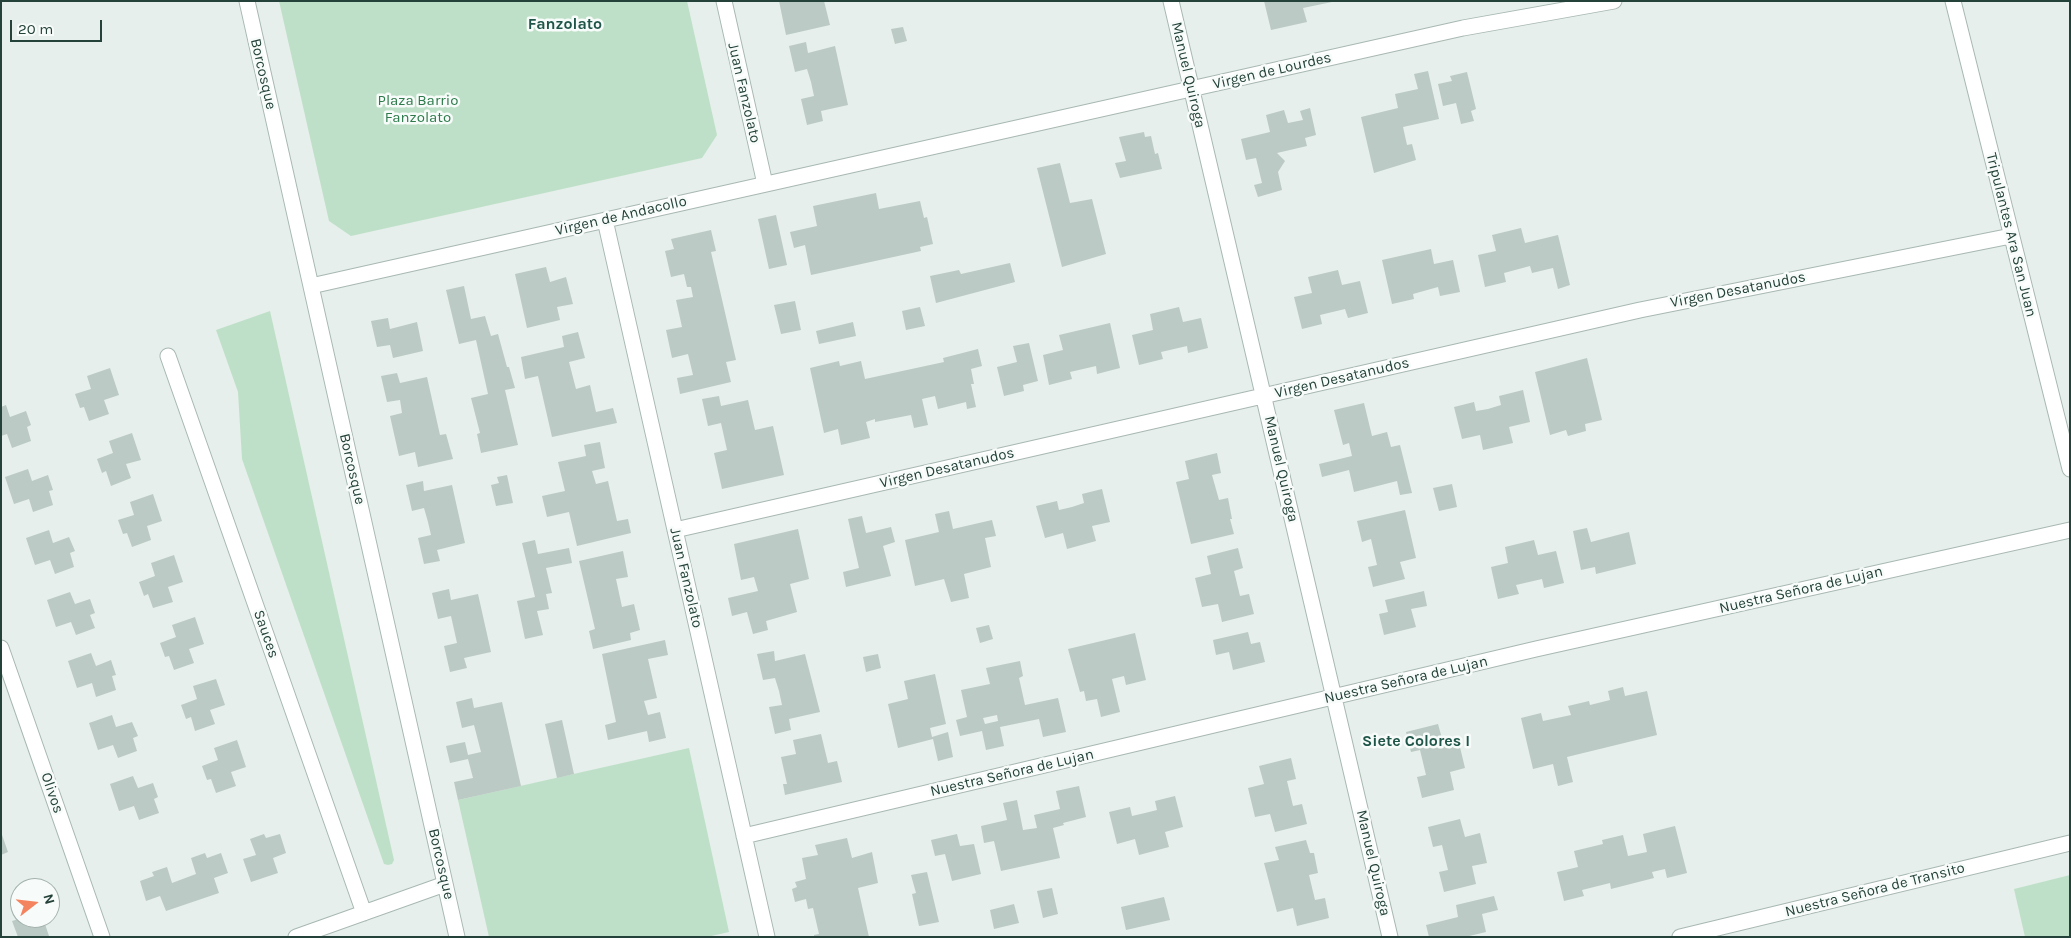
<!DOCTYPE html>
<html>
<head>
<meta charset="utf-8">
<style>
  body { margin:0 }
  #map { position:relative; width:2071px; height:938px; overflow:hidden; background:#e6efeb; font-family:Karla,sans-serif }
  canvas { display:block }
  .frame { position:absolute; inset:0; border:2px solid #24423a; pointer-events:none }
  .north { position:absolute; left:10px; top:878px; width:50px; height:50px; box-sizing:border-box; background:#f7fbf9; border:1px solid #a3b1ad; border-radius:50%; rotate:74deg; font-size:14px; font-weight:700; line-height:20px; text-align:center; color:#24423a }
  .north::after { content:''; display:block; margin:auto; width:18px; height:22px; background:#f4845f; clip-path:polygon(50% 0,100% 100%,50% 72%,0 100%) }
  .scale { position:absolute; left:10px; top:20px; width:92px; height:22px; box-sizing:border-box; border:2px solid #24423a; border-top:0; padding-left:6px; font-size:15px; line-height:18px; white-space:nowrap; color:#24423a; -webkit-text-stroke:4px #f7fbf9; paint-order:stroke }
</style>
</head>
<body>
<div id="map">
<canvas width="2071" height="938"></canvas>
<div class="frame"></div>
<div class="north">N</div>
<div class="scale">20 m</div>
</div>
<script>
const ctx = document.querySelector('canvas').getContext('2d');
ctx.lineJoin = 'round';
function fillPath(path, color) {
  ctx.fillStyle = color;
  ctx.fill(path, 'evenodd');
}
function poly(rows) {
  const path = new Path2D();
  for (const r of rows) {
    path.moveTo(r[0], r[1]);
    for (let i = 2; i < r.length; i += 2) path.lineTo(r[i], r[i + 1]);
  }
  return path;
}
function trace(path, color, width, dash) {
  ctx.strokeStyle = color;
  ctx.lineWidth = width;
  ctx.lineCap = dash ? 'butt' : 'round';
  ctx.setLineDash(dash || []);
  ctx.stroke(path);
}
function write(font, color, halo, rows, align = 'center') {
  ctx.font = font + ' Karla,sans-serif';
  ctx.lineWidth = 5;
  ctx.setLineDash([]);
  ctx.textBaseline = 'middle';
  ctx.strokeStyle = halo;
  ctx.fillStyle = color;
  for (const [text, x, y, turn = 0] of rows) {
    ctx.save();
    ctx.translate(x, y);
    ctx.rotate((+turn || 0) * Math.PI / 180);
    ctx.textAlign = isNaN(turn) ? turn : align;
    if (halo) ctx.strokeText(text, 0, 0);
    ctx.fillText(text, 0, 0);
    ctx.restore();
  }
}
const green = poly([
  [279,1,687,1,717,135,702,158,351,236,329,221],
  [270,311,394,860,392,864,388,865,384,864,242,459,238,392,216,330],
  [689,748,729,932,707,937,489,937,458,800],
  [2070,875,2070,937,2025,937,2014,889]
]);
const building = poly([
  [779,1,824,1,830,25,786,35],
  [1264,1,1332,1,1332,2,1303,8,1307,22,1271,30],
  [903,27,907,41,895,44,891,29],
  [806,42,808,53,835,46,848,105,821,111,823,121,807,125,801,99,814,96,811,82,807,69,795,72,789,46],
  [1428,71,1439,119,1403,127,1407,145,1412,144,1416,160,1374,173,1361,117,1398,108,1395,94,1418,89,1414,74],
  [1467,72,1476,109,1471,111,1474,121,1461,124,1456,103,1443,106,1438,84,1452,81,1450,76],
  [1310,108,1316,135,1305,138,1307,146,1277,153,1285,161,1278,172,1282,190,1258,197,1254,185,1262,183,1256,158,1246,160,1241,139,1270,132,1266,115,1284,110,1288,123,1303,120,1300,111],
  [1144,132,1145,137,1151,136,1155,154,1158,153,1162,169,1120,178,1115,163,1126,161,1119,137],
  [1060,163,1070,203,1092,199,1106,254,1062,267,1037,168],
  [876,193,879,209,920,201,924,218,927,217,933,244,920,247,921,251,811,275,805,245,794,248,790,232,817,226,813,206],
  [776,215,787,265,769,269,758,219],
  [1521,228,1525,243,1558,235,1570,285,1558,289,1553,268,1532,273,1530,266,1504,273,1506,282,1485,287,1478,255,1496,251,1492,235],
  [711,230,716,251,711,252,736,360,726,362,731,382,680,394,677,378,693,375,688,354,672,358,666,330,682,327,676,300,693,297,691,287,687,287,684,274,671,277,665,251,674,249,671,239],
  [1431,249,1434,264,1453,260,1460,292,1440,296,1438,287,1413,294,1414,299,1392,304,1382,260],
  [1010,263,1015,282,936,303,930,276,959,270,961,274],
  [546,267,550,282,566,277,573,304,557,307,560,320,527,328,515,274],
  [1338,270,1342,285,1360,281,1368,313,1348,318,1345,309,1320,315,1322,324,1302,329,1294,297,1312,293,1308,277],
  [464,286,471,319,485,316,491,336,498,334,507,367,509,367,515,388,505,390,518,445,481,453,477,434,480,433,471,398,488,394,476,340,459,344,446,290],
  [795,301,801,330,781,334,774,305],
  [920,307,925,326,906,330,902,311],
  [1179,307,1183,322,1201,318,1208,348,1188,353,1187,346,1161,352,1163,359,1139,365,1132,335,1153,330,1150,314],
  [388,318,390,329,417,322,423,351,393,358,390,345,377,347,371,321],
  [853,322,856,336,819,344,816,331],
  [1110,323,1120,368,1097,374,1096,366,1070,372,1072,379,1049,385,1043,355,1063,350,1059,335],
  [578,332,585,358,569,362,576,389,590,385,596,412,613,408,617,423,552,437,538,376,525,379,521,357,564,347,562,336],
  [1029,343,1038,381,1023,385,1024,391,1004,396,997,367,1017,362,1013,346],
  [978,349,982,366,971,369,974,384,971,384,976,407,967,409,966,402,938,409,935,396,922,399,928,425,914,428,911,415,875,422,875,419,866,422,870,438,841,445,838,429,824,433,810,368,839,361,840,366,861,361,865,379,944,362,943,358],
  [1587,358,1602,420,1585,424,1586,431,1568,436,1566,430,1550,435,1535,372],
  [110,368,119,395,104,400,109,414,89,421,84,407,80,408,75,394,91,389,87,376],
  [397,373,400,383,427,377,440,435,446,434,453,459,418,467,415,452,399,456,390,416,402,413,400,400,387,402,381,376],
  [1523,390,1530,422,1509,427,1513,443,1483,450,1480,435,1462,439,1454,407,1474,402,1476,411,1488,409,1501,405,1499,396],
  [719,396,721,406,748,400,755,430,773,426,784,475,722,489,714,453,727,450,721,423,708,426,702,399],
  [1364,403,1372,436,1387,432,1391,447,1400,445,1412,493,1400,495,1397,481,1354,492,1349,470,1322,477,1319,464,1352,456,1349,443,1343,445,1334,410],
  [6,405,10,417,26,411,31,425,27,427,31,441,12,448,7,434,1,436,1,407],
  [132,433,141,460,126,464,131,478,111,486,106,471,102,473,97,459,113,453,109,441],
  [600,442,605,468,592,471,596,484,608,481,617,521,628,519,631,533,577,546,569,512,547,517,542,496,565,491,558,462,586,456,584,445],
  [1217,453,1221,473,1212,475,1219,500,1228,498,1232,519,1230,519,1234,534,1191,544,1176,482,1189,479,1185,461],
  [28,469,32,481,48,475,53,490,49,491,53,505,33,512,29,499,14,504,5,477],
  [507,475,513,503,496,506,491,485,499,483,497,477],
  [423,481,424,491,452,485,465,543,437,550,440,561,424,564,418,538,431,535,428,522,424,508,412,511,406,485],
  [1452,484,1457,507,1439,511,1433,488],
  [1102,489,1110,522,1092,526,1096,541,1067,549,1063,533,1045,538,1036,506,1057,501,1059,510,1072,507,1084,503,1082,494],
  [153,494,162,521,147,526,151,540,132,547,127,533,123,534,118,520,134,515,130,502],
  [1405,510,1416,558,1400,562,1405,579,1373,587,1368,567,1377,565,1371,539,1362,542,1357,521],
  [949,511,953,529,992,520,996,536,985,538,991,567,964,574,969,598,951,602,944,579,915,586,905,540,939,532,935,514],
  [862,516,866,533,891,527,895,542,883,546,891,576,846,587,843,572,859,568,848,519],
  [1587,528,1591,542,1629,532,1636,564,1596,574,1595,567,1581,570,1573,531],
  [798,529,809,579,790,584,797,612,766,621,768,630,753,634,747,612,732,616,728,598,758,591,754,577,741,580,734,544],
  [49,530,53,543,69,537,75,551,70,553,74,567,55,574,50,560,35,565,26,538],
  [535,540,538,554,569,548,572,563,546,568,552,593,546,594,549,609,537,611,543,635,525,639,517,601,535,597,522,543],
  [1534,540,1538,555,1556,551,1564,583,1544,588,1542,579,1516,585,1519,594,1498,599,1491,567,1508,563,1505,547],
  [1238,548,1243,568,1234,571,1240,596,1249,594,1254,614,1222,622,1218,604,1202,607,1195,578,1211,574,1207,556],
  [623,551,628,577,616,579,622,607,634,604,640,630,630,633,631,640,593,649,589,631,595,629,579,561],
  [174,555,183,582,168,587,173,602,153,608,148,594,144,596,139,582,155,576,151,563],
  [449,589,451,600,478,594,491,652,464,658,467,668,450,672,444,646,457,643,451,616,438,619,432,593],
  [1424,591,1427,606,1411,609,1416,627,1384,635,1379,614,1388,612,1385,600],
  [70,592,75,604,90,599,95,613,90,615,95,628,76,635,71,622,56,627,47,600],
  [195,617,204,644,189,649,194,663,174,670,169,656,165,657,160,643,176,637,172,625],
  [989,625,993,639,980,643,976,628],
  [1248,632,1251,644,1260,642,1265,662,1233,670,1229,652,1216,655,1213,640],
  [1135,633,1146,680,1126,685,1124,676,1112,679,1120,712,1101,717,1097,699,1086,701,1084,691,1080,692,1068,649],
  [665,640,668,655,648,659,657,698,644,701,648,715,660,712,666,738,649,742,647,731,608,740,605,725,616,722,602,654],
  [774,651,775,661,805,654,820,712,789,719,791,730,775,734,769,707,782,705,779,691,775,678,763,680,757,654],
  [91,653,96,666,111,660,116,675,112,676,116,690,96,697,92,683,77,688,68,661],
  [878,654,881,668,866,672,863,657],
  [1020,661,1023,676,1019,678,1025,705,1058,698,1066,732,1043,737,1039,719,1000,727,1004,746,986,750,982,731,960,736,956,720,967,717,961,690,990,684,986,668],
  [997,715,998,721,985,724,983,718],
  [935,674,946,724,930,728,932,737,948,732,953,757,938,761,933,739,898,748,888,704,908,699,904,681],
  [216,679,225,705,210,710,215,724,195,731,191,717,186,719,181,705,197,699,193,686],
  [1623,687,1625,696,1647,691,1657,735,1567,757,1573,782,1558,786,1553,764,1533,769,1521,718,1541,713,1543,721,1571,715,1568,706,1589,701,1590,705,1610,700,1608,691],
  [472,698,474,708,502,702,521,786,458,800,454,782,473,778,468,759,450,763,446,746,465,742,468,755,481,752,474,725,462,728,456,702],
  [112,715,116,727,132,722,138,736,133,738,137,751,118,758,113,745,98,750,89,723],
  [562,720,574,774,557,778,545,724],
  [1438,724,1443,742,1458,739,1465,768,1450,772,1454,790,1422,798,1417,777,1426,775,1420,750,1411,752,1406,732],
  [821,734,828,763,837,761,842,782,785,795,783,784,787,784,781,757,796,754,793,740],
  [237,740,246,767,231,772,236,786,216,793,211,779,207,780,202,766,218,760,214,748],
  [1291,758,1296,779,1287,781,1293,806,1302,804,1307,824,1275,832,1270,814,1255,817,1248,788,1264,784,1259,766],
  [133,776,138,788,153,783,158,797,154,799,159,813,139,820,134,806,119,811,110,784],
  [1079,786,1086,817,1063,823,1064,825,1053,828,1060,858,1001,871,994,841,984,843,981,826,1007,820,1003,803,1017,800,1023,830,1037,828,1034,815,1060,809,1056,791],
  [1175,796,1183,827,1165,832,1169,847,1139,855,1135,839,1117,844,1109,812,1130,807,1132,816,1145,813,1157,810,1155,801],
  [1460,819,1465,837,1480,833,1487,863,1472,866,1476,884,1444,892,1439,872,1448,870,1445,858,1442,845,1433,847,1428,827],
  [1675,826,1687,873,1667,878,1665,869,1652,872,1654,878,1611,889,1610,883,1582,890,1584,896,1564,901,1557,872,1578,867,1574,851,1603,844,1602,840,1623,835,1628,856,1647,852,1643,834],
  [1,832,8,852,1,855],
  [264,834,266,838,280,834,286,853,273,858,278,873,251,882,243,859,256,855,250,839],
  [957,834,960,846,974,844,981,874,952,881,945,854,935,856,931,840],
  [847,838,852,858,872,852,878,883,858,888,869,937,814,937,814,935,819,934,813,908,808,909,806,899,795,902,792,889,797,887,795,882,806,879,802,858,818,855,815,845],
  [1306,840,1310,853,1314,853,1318,873,1309,875,1315,900,1325,898,1329,918,1297,926,1293,908,1277,912,1264,863,1279,860,1275,847],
  [205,853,207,858,221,853,228,873,214,878,219,893,166,911,160,896,146,901,140,881,154,876,152,872,167,867,172,883,196,874,191,858],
  [927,872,939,922,919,926,912,894,916,893,911,875],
  [1052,888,1058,914,1043,918,1037,891],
  [1494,896,1498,910,1482,914,1486,932,1465,937,1429,937,1426,925,1458,917,1456,905],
  [1164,897,1170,920,1126,930,1121,907],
  [1014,904,1019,923,994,929,990,910],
  [22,918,28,918,28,921,43,918,49,936,18,937,12,921]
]);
const street = poly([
  [247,1,457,937],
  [724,1,765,184],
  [1171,1,1390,937],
  [1953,1,2070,469],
  [605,220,767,937],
  [311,286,1463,28,1614,1],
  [168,356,364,913],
  [675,530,1640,310,2011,236],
  [1,648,102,937],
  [744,836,1536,649,2070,530],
  [296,937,445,884],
  [1680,937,2070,843]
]);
const streetNames = [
  ["Virgen de Lourdes",1272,71,-13],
  ["Borcosque",263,74,77],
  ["Manuel Quiroga",1188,75,77],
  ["Juan Fanzolato",744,93,77],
  ["Virgen de Andacollo",621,216,-13],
  ["Tripulantes Ara San Juan",2011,235,76],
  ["Virgen Desatanudos",1738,290,-11],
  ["Virgen Desatanudos",1342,378,-13],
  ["Virgen Desatanudos",947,468,-13],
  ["Borcosque",352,469,77],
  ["Manuel Quiroga",1281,469,77],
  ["Juan Fanzolato",686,578,77],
  ["Nuestra Señora de Lujan",1801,590,-13],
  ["Sauces",266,634,71],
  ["Nuestra Señora de Lujan",1406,680,-13],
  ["Nuestra Señora de Lujan",1012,773,-13],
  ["Olivos",52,793,71],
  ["Manuel Quiroga",1373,863,77],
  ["Borcosque",441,864,77],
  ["Nuestra Señora de Transito",1875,890,-14]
];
const parkNames = [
  ["Plaza Barrio",418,101],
  ["Fanzolato",418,118]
];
const neighbourhoodNames = [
  ["Fanzolato",565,24],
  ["Siete Colores I",1416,741]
];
fillPath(green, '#bfe0c8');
fillPath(building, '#bbcac4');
trace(street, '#a8b8b2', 17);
trace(street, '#fff', 15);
write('15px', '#24423a', '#f7fbf9', streetNames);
write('15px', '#2d7a4b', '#f7fbf9', parkNames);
write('bold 16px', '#1f5548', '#f7fbf9', neighbourhoodNames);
</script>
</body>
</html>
